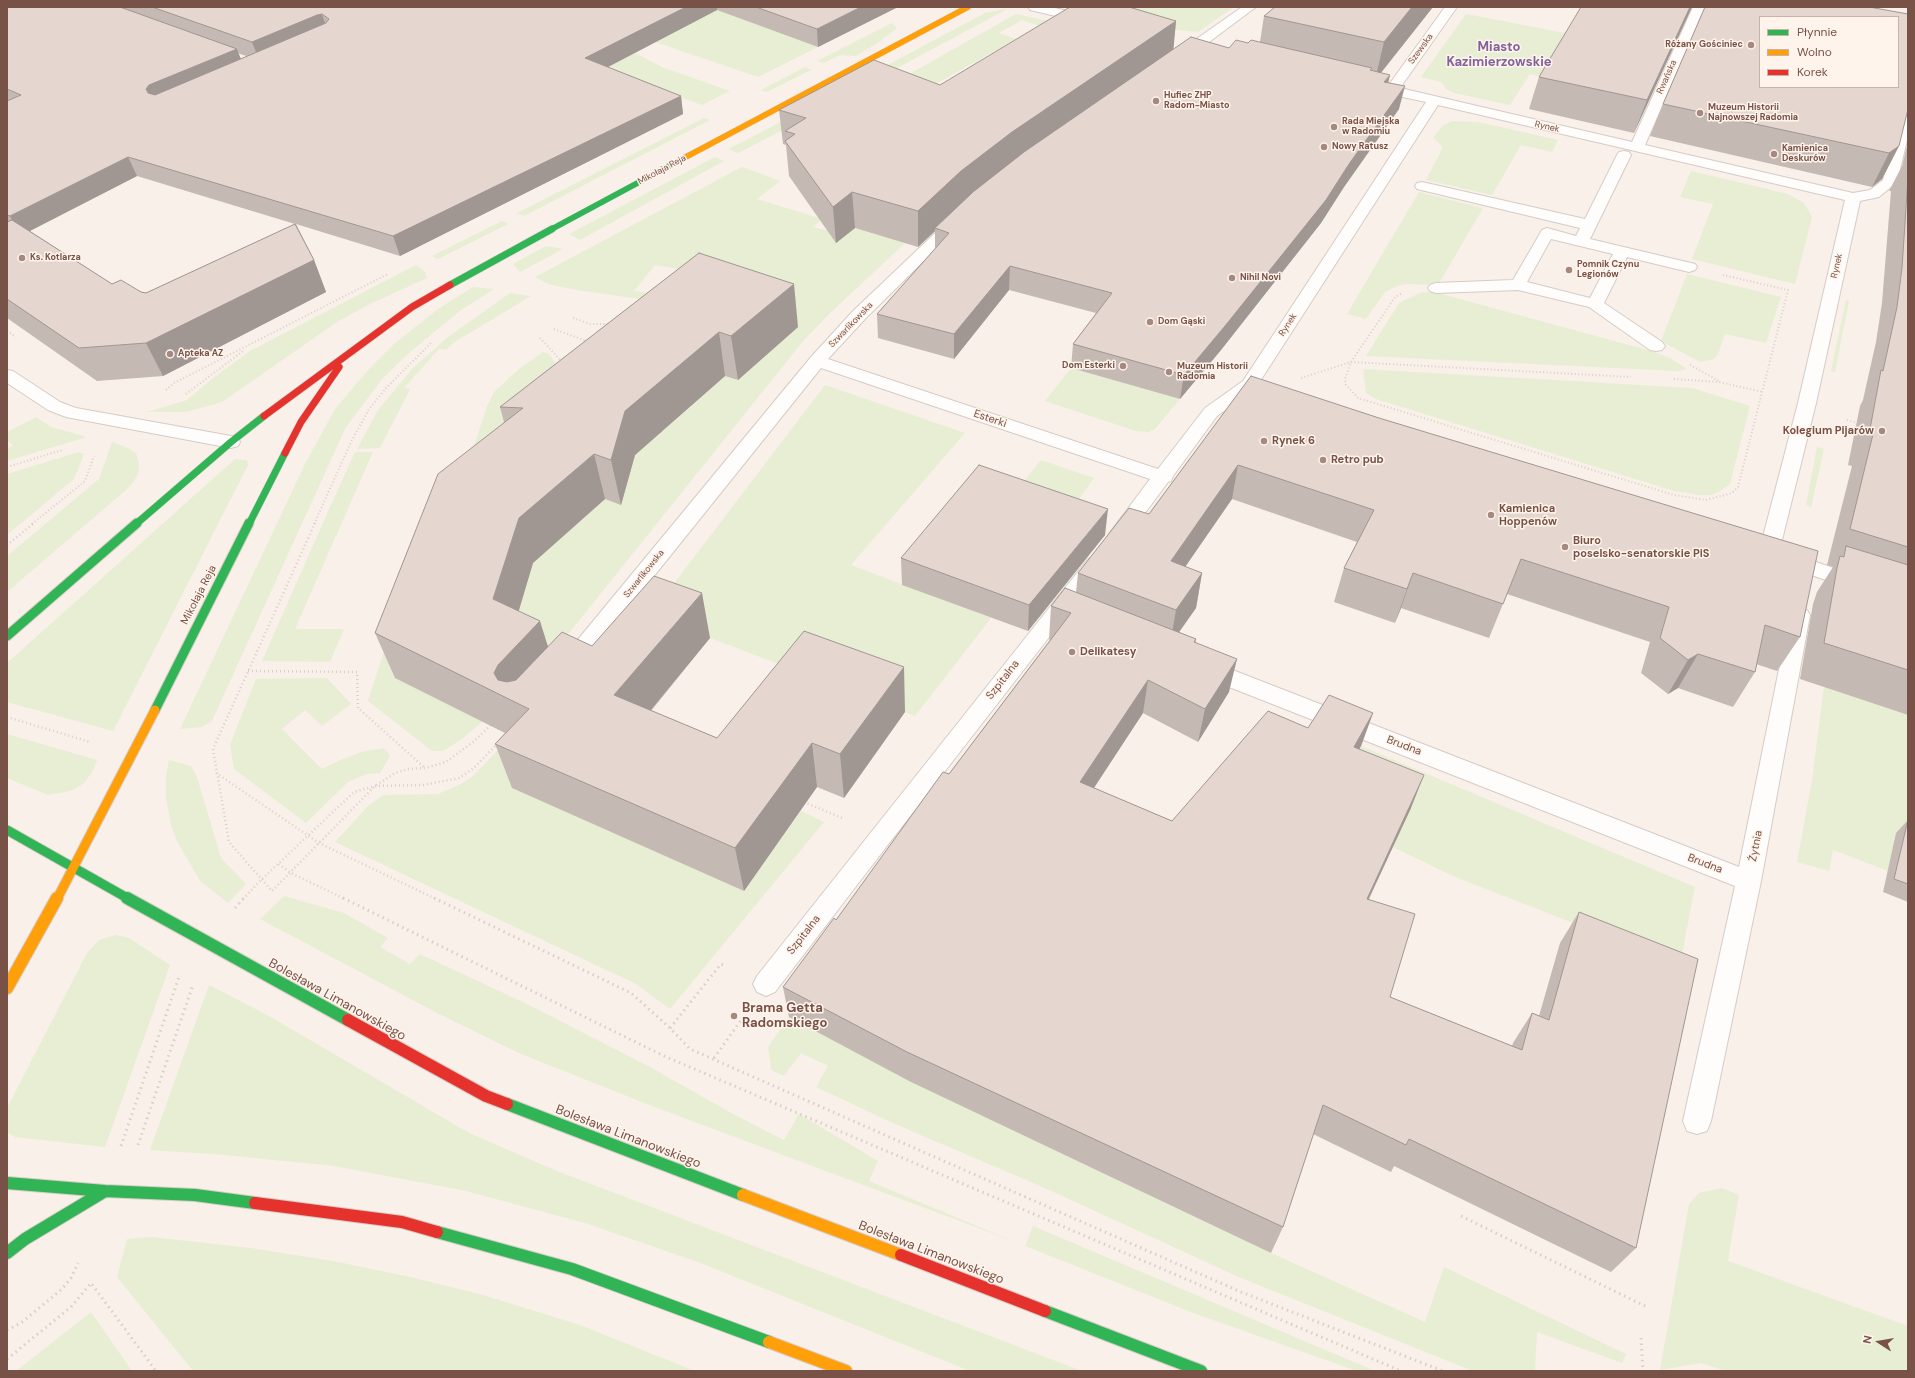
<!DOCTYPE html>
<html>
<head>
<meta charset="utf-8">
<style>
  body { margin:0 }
  #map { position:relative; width:1915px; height:1378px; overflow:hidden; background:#f8f0e9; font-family:"DM Sans",sans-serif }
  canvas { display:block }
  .frame { position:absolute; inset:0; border:8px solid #785147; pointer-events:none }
  .legend { position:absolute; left:1759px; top:16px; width:140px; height:72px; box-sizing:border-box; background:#fff4eb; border:1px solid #c9b3a9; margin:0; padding:5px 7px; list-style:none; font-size:12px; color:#785147 }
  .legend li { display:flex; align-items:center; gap:8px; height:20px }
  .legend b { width:20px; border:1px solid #c9b3a9 }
  .north { position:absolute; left:1859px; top:1322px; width:40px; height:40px; -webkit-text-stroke:3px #fff4eb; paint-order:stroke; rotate:282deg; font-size:11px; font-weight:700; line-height:16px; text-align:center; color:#785147 }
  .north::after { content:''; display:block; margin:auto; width:14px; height:18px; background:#785147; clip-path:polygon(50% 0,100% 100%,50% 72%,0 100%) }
</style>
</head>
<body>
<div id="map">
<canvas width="1915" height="1378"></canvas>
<div class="frame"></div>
<ul class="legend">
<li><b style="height:5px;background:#30b455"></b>Płynnie</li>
<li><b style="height:5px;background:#ff9f0a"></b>Wolno</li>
<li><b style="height:5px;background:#e5322d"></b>Korek</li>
</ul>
<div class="north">N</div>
</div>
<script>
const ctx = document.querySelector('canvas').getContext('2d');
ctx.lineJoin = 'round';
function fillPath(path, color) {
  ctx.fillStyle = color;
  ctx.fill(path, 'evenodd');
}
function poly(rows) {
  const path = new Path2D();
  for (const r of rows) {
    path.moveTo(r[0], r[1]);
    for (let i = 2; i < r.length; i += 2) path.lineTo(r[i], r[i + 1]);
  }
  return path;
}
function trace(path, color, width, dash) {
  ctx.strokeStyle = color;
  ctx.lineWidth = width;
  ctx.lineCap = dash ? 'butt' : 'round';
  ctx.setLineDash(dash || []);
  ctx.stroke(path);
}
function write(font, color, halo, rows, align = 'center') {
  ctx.font = font + ' "DM Sans",sans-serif';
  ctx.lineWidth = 3;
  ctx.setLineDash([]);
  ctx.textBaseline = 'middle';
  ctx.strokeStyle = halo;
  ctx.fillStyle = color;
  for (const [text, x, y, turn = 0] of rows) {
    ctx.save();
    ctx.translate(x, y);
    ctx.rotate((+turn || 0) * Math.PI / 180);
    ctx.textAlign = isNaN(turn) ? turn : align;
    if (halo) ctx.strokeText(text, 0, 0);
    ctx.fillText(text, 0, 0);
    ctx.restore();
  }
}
const green = poly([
  [553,7,710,7,818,47,758,77],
  [1079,7,1234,7,1198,32,1178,30],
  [1007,9,875,80,865,77,985,13],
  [1016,14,1048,21,1040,26,1022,20,999,33,1016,39,916,95,888,86],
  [1466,14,1586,37,1560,81,1530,74,1510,105,1454,93,1446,89,1441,82,1421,77],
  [892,23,897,28,876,44,856,56,840,55,824,63,817,61],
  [635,53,662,67,730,91,702,105,604,69],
  [805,67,811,70,767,92,761,90],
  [704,118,710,120,524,216,517,213],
  [788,118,800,121,738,153,729,149],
  [1453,121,1478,122,1558,140,1552,152,1521,145,1492,195,1426,180,1443,147,1433,138,1443,125],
  [715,157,724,161,580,240,569,234],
  [742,167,780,181,757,199,822,219,813,227,845,235,855,228,905,243,827,316,804,340,557,648,509,644,533,563,596,507,615,464,656,428,663,431,725,376,738,380,661,302,577,290,548,284,535,277],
  [655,265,689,271,728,304,634,291],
  [1691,171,1788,194,1804,203,1812,217,1795,284,1692,259,1713,204,1680,197],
  [1419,192,1483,208,1438,285,1406,284,1394,287,1385,292,1366,319,1347,314],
  [502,221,508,224,438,259,432,256],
  [546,246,563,249,520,272,513,264],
  [416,265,425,272,427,278,366,306,337,322,222,402,186,412,147,412,187,400,213,378,250,351],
  [1687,274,1781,297,1766,343,1725,334,1718,354,1714,359,1700,362,1661,341],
  [473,287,494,289,461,310,409,353,383,378,346,427,212,721,202,727,180,729,305,464,335,409,369,369,394,344,438,309],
  [1422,292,1434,292,1651,351,1670,358,1687,369,1678,371,1366,356,1399,303],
  [510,293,531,296,453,343,446,350,439,349,404,388,410,389,380,448,357,449,378,410,413,368,448,337],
  [1846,300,1849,301,1835,372,1831,371],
  [543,352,549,354,572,387,472,452,487,406,494,392,519,369],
  [1071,368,1180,399,1155,429,1149,432,1136,431,1045,401],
  [1363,369,1692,388,1750,406,1730,484,1720,491,1711,495,1700,495,1674,491,1376,399,1366,393],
  [825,385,965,433,851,565,991,618,915,716,650,615],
  [36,417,51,427,87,437,7,461,7,449,13,445,7,441,7,432],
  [112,442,128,448,136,453,139,464,138,474,134,481,126,490,7,592,7,556,99,479],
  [1817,447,1824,449,1811,507,1806,505],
  [79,452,84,454,74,479,7,535,7,474],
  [355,452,373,452,295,629,344,629,330,662,262,661,330,507],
  [235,459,247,460,248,465,113,731,7,702,7,663],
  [1041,460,1094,478,1063,521,1007,502],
  [390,632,482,722,462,739,443,751,432,751,368,701],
  [327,678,351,704,322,726,305,710,282,729,322,769,343,759,361,752,384,748,390,756,380,773,367,774,348,782,306,823,234,769,230,745,256,679],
  [1824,687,1908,715,1908,838,1896,834,1888,871,1833,850,1829,871,1797,862,1812,780],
  [515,732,743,890,801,811,824,822,670,1009,636,984,335,842,368,806,383,795,438,794,459,785,473,776],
  [7,734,97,760,93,771,84,783,73,790,60,793,48,795,7,778],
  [1361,746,1695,887,1680,965,1453,876,1393,847,1343,780],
  [169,760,191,766,197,777,221,858,246,884,228,903,200,881,177,841,171,825,166,798,166,776],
  [284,896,344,913,388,938,380,947,410,964,420,954,529,1005,650,1067,733,1114,784,1140,799,1114,878,1161,869,1181,1025,1246,1033,1226,1375,1371,1357,1371,1196,1314,1000,1236,652,1106,521,1054,441,1015,260,919],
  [116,935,129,938,170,965,105,1147,15,1137,7,1132,7,1108,87,953,99,940],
  [209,985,269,1016,469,1133,557,1171,1082,1371,970,1371,698,1262,585,1223,466,1191,334,1166,214,1154,150,1150],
  [789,1017,910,1081,1271,1253,1425,1322,1444,1267,1626,1354,1622,1363,1537,1332,1535,1371,1473,1371,1241,1278,1047,1189,895,1124,816,1087,828,1066,801,1053,784,1076,771,1070,768,1047],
  [1722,1188,1739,1195,1728,1261,1908,1326,1908,1371,1726,1371,1701,1363,1660,1370,1689,1204,1699,1193],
  [151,1237,251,1248,333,1261,406,1276,483,1295,580,1325,695,1371,193,1371,117,1277,127,1239],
  [91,1312,132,1371,16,1371]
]);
const pathFar2 = poly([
  [1401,294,1395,297,1351,362,1345,379,1346,385,1358,398,1674,495,1706,500,1732,493,1738,487,1788,290,1723,275],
  [573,318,590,324,609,324],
  [554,329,589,342],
  [7,331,16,337],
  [540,338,563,363],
  [1690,365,1719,381],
  [1301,378,1351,362,1631,377],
  [1674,379,1719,382,1763,392],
  [166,390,174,383,388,274],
  [186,394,243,351],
  [1847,420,1857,423],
  [7,467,62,450],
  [32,524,85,481,94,456],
  [314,524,351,442,369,409,387,387,431,343]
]);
const pathFar1 = poly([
  [315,523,213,749,229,842,272,891,375,786,395,773,408,769,425,768,446,762,473,742,492,724],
  [7,545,34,523],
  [248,671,357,672,358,708,425,768],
  [7,717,90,742],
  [216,773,319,843,436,899],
  [804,802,842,818],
  [279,864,291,873,345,899],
  [243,899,261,880,354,792,375,786,423,785,459,778,474,768,497,744]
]);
const path = poly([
  [343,898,664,1056,1401,1371],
  [434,898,631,993,670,1028,690,1049,1241,1292,1443,1371],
  [235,908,244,898],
  [670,1028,721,964,726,966],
  [714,1058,742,1019],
  [138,1145,193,985],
  [121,1146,179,977],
  [1461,1216,1647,1307],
  [7,1330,21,1323,61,1290,71,1278,78,1263],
  [1641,1338,1643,1371],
  [7,1359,71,1307,91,1283,156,1371]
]);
const lane = poly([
  [7,370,13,371,60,402,76,408,231,436,238,438,240,442,238,446,231,448,66,417,48,410,7,383,7,370]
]);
const street = poly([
  [1028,7,1050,7,1094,17,1096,20,1090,24,1030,10,1028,7],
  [1242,7,1256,7,1185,60,1175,60,1174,57,1175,54,1242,7],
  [1445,7,1457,7,1400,88,1632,142,1693,7,1705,7,1645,145,1853,193,1870,190,1883,180,1901,106,1903,103,1908,102,1908,136,1897,182,1879,197,1860,201,1816,403,1779,552,1776,557,1769,559,1762,557,1759,552,1798,403,1845,200,1438,105,1255,389,1217,416,1173,476,1171,481,1168,482,1126,539,1119,541,1112,539,1109,534,1150,479,821,368,577,672,569,674,561,672,558,666,561,660,811,357,853,311,952,217,962,217,965,220,865,319,828,359,1158,469,1205,408,1243,381,1426,102,1370,90,1368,87,1370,84,1375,83,1388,86,1445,7],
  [1624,151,1629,152,1631,155,1590,239,1695,264,1697,267,1695,270,1689,272,1627,257,1604,303,1662,342,1665,346,1662,350,1656,351,1650,350,1589,307,1518,290,1436,293,1430,291,1428,288,1430,285,1436,283,1513,280,1542,230,1547,228,1576,236,1580,228,1417,189,1415,186,1417,183,1422,182,1585,219,1617,155,1619,152,1624,151],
  [1551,239,1613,254,1590,298,1527,282,1551,239],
  [1786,552,1908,593,1908,608,1779,564,1776,559,1779,554,1786,552],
  [1095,557,1102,559,1105,564,1102,569,890,842,775,992,766,996,757,992,753,984,757,976,1088,559,1095,557],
  [1800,608,1807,610,1810,615,1761,881,1711,1121,1707,1131,1697,1134,1687,1131,1683,1121,1735,886,1196,674,1193,668,1196,662,1204,660,1212,662,1739,867,1790,615,1793,610,1800,608]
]);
const fastFar3 = poly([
  [550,230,684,158]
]);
const fastFar2 = poly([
  [450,285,552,229],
  [136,524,231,442,264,416],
  [249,524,285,453]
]);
const fastFar1 = poly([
  [7,636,137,523],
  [155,710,249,523],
  [7,830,129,899]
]);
const fast = poly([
  [127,898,348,1020],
  [507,1104,743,1195],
  [7,1183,105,1191,195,1195,255,1203],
  [437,1232,572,1269,769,1342],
  [7,1253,25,1239,105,1191],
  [1045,1311,1201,1371]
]);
const slowFar2 = poly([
  [684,158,968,7]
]);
const slowFar1 = poly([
  [57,899,155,710]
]);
const slow = poly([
  [7,988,57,898],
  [743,1195,901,1255],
  [769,1342,846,1371]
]);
const jamFar1 = poly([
  [264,416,412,307,450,285],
  [285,453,301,422,339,367]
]);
const jam = poly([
  [348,1020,486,1096,507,1104],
  [255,1203,402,1222,437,1232],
  [901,1255,1045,1311]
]);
const wall = poly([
  [7,7,898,7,818,47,717,10,607,67,681,96,683,114,400,256,296,224,314,260,326,292,163,376,97,381,7,318],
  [238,53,243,55,247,56,241,59],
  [137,176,295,224,146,293,112,284,30,231],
  [1433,7,1381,73,1388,83,1399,109,1344,187,1321,223,1221,350,1180,399,1071,368,1073,344,1096,313,1009,290,954,359,878,338,877,314,935,249,935,231,918,247,855,228,836,243,789,176,786,145,783,144,779,110,940,85,1176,21,1173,49,1229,48,1248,43,1260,42,1264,16],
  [1692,7,1634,133,1529,109,1539,77],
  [1663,104,1899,146,1882,179,1872,187,1650,136],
  [1908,142,1908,715,1800,679,1813,604,1817,592,1833,567,1827,565,1852,466,1848,465,1860,406,1863,400,1876,342,1882,303,1891,191,1889,191,1902,166],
  [699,253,798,327,738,380,725,376,635,455,621,505,605,499,533,563,518,611,548,646,592,646,710,638,651,711,717,738,905,712,844,798,817,787,744,891,512,788,495,744,505,733,395,678,375,633,504,422,500,407],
  [1251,376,1800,637,1777,671,1756,664,1755,672,1733,707,1678,688,1668,694,1641,673,1650,642,1507,594,1489,638,1401,608,1395,623,1334,602,1344,568,1357,542,1232,499,1185,567,1202,573,1196,608,1179,632,1196,639,1196,643,1229,692,1198,742,1143,713,1094,788,1172,821,1308,728,1373,713,1361,746,1359,749,1411,808,1369,899,1390,997,1512,1046,1513,1043,1532,1013,1539,1016,1560,943,1579,912,1636,1248,1611,1272,1394,1166,1391,1172,1313,1134,1283,1227,1271,1253,909,1081,789,1017,783,987,836,920,949,774,1050,640,1049,639,1051,606,1076,592,1078,573,1149,514],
  [1105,535,1028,631,902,585,901,558],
  [1908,820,1908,902,1883,892,1896,833]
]);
const shadedWall = poly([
  [686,7,717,7,717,10,589,77,585,58],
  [861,7,898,7,818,47,817,29],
  [1412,7,1433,7,1375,80,1384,42],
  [1690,7,1692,7,1634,133,1647,100],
  [322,14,328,32,259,60,252,42,317,15],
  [1176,21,1173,54,935,228,935,231,918,247,918,211,961,171,1012,132],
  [237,49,244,67,155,107,146,89,149,85],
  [1390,75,1385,97,1384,82],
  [1405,86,1399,109,1344,187,1321,223,1221,350,1180,399,1184,375,1349,164],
  [681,96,683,114,400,256,393,236],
  [1899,146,1882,179,1872,187,1889,153],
  [128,157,137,176,20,236,10,216],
  [852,192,855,228,836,243,833,207],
  [314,260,326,292,163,376,146,343],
  [1010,266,1009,290,954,359,954,334],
  [794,284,798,327,738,380,731,336],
  [719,332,725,376,635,455,621,505,611,460,625,411],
  [594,454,605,499,533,563,509,644,493,599,519,518],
  [1238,465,1232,499,1165,596,1171,561],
  [1108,509,1105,535,1028,631,1029,605],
  [1202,573,1196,608,1170,645,1176,610],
  [1413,573,1401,608,1395,623,1407,589],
  [702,593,710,638,626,740,614,695],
  [540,621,554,666,503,696,494,673,498,665],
  [1698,654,1678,688,1668,694,1688,660],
  [1237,659,1229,692,1198,742,1205,709],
  [904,667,905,712,844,798,840,754],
  [1148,680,1143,713,1076,815,1080,782],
  [1373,713,1361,746,1343,780,1354,747],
  [812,743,817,787,744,891,735,848],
  [1424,775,1411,808,1354,930,1367,899]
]);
const building = poly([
  [7,7,120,7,237,49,149,85,146,89,148,93,155,95,326,23,329,19,322,14,317,15,252,42,152,7,686,7,585,58,681,96,393,236,128,157,10,216,7,215,7,101,21,95,7,89,7,7],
  [756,7,861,7,817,29,756,7],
  [1070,7,1129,7,1176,21,1012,132,961,171,918,211,852,192,833,207,785,141,795,134,785,131,806,118,779,110,874,60,940,85,1070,7],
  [1275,7,1412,7,1384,42,1264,16,1275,7],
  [1581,7,1690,7,1647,100,1539,77,1581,7],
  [1705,7,1869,7,1908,14,1908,109,1899,146,1889,153,1663,104,1705,7],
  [1760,17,1898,17,1898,87,1760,87,1760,17],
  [1191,37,1229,48,1236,40,1248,43,1251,40,1372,68,1370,70,1390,75,1384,82,1405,86,1349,164,1326,200,1225,326,1184,375,1073,344,1112,293,1010,266,954,334,877,314,949,233,935,228,973,192,1024,152,1191,37],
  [1908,178,1908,547,1850,529,1874,430,1870,429,1881,370,1883,371,1897,307,1902,268,1908,178],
  [12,220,112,284,121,280,141,292,146,293,295,224,314,260,146,343,79,348,7,299,7,222,12,220],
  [699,253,794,284,731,336,719,332,625,411,611,460,594,454,519,518,493,599,540,621,498,665,494,673,498,680,507,682,516,680,562,632,592,646,654,576,702,593,614,695,717,738,804,631,904,667,840,754,812,743,735,848,495,744,529,709,375,633,438,474,523,408,500,407,699,253],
  [1251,376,1379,418,1818,551,1800,637,1765,625,1755,672,1698,654,1688,660,1660,638,1669,607,1521,559,1503,604,1413,573,1407,589,1344,568,1374,510,1238,465,1171,561,1202,573,1176,610,1078,573,1129,508,1149,514,1251,376],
  [979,465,1108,509,1029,605,901,558,979,465],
  [1846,546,1908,565,1908,670,1824,643,1837,568,1840,556,1844,557,1846,546],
  [1065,588,1196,639,1194,642,1237,659,1205,709,1148,680,1080,782,1172,821,1268,711,1308,728,1329,695,1373,713,1354,747,1424,775,1367,899,1415,914,1390,997,1522,1050,1532,1013,1549,1020,1579,912,1698,959,1636,1248,1409,1139,1406,1145,1323,1105,1283,1227,907,1052,783,987,834,918,836,920,943,772,949,774,1071,613,1051,606,1065,588],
  [1908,820,1908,884,1894,879,1908,820]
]);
const markers = [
  [1751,45,4,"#a58980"],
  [1156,101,4,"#a58980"],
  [1700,113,4,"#a58980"],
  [1334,127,4,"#a58980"],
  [1324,147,4,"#a58980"],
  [1774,154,4,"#a58980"],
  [22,258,4,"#a58980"],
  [1569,270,4,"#a58980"],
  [1232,278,4,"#a58980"],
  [1150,322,4,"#a58980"],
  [170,354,4,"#a58980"],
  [1123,366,4,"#a58980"],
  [1169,372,4,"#a58980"],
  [1882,431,4,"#a58980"],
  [1264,441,4,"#a58980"],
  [1323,460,4,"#a58980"],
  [1491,515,4,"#a58980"],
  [1565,547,4,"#a58980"],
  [1072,652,4,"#a58980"],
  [734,1016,4,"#a58980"]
];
const farPoinames = [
  ["Różany Gościniec",1743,45,"right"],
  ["Hufiec ZHP",1164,96],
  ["Radom-Miasto",1164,106],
  ["Muzeum Historii",1708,108],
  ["Najnowszej Radomia",1708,118],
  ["Rada Miejska",1342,122],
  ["w Radomiu",1342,132],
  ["Nowy Ratusz",1332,147],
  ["Kamienica",1782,149],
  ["Deskurów",1782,159],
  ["Ks. Kotlarza",30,258],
  ["Pomnik Czynu",1577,265],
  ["Legionów",1577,275],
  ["Nihil Novi",1240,278],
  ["Dom Gąski",1158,322],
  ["Apteka AZ",178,354],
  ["Dom Esterki",1115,366,"right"],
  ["Muzeum Historii",1177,367],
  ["Radomia",1177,377]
];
const farStreetnames = [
  ["Szewska",1421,49,-54],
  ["Rwańska",1667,77,-66],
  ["Rynek",1547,127,13],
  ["Mikołaja Reja",662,170,-28],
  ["Rynek",1837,266,-77],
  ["Szwarlikowska",851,325,-46],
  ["Rynek",1288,325,-57],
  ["Szwarlikowska",644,574,-51]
];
const streetNames = [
  ["Esterki",990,419,19],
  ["Mikołaja Reja",199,595,-63],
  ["Szpitalna",1003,680,-52],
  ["Brudna",1404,746,21],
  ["Żytnia",1756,846,-79],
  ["Brudna",1705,864,21],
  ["Szpitalna",804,935,-52]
];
const poiNames = [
  ["Kolegium Pijarów",1874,431,"right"],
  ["Rynek 6",1272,441],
  ["Retro pub",1331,460],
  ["Kamienica",1499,509],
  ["Hoppenów",1499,522],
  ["Biuro",1573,541],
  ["poselsko-senatorskie PiS",1573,554],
  ["Delikatesy",1080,652]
];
const farDistrictnames = [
  ["Miasto",1499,48],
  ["Kazimierzowskie",1499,63]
];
const nearStreetnames = [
  ["Bolesława Limanowskiego",337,1000,29],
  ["Bolesława Limanowskiego",628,1137,21],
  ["Bolesława Limanowskiego",931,1253,21]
];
const nearPoinames = [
  ["Brama Getta",742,1009],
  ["Radomskiego",742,1024]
];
fillPath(green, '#e7eed3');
trace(lane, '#d6cbc6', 2);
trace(street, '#d6cbc6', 2);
trace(fastFar3, '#d7cbc6', 6);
trace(fastFar2, '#d7cbc6', 8);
trace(fastFar1, '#d7cbc6', 11);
trace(fast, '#d7cbc6', 14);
trace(slowFar2, '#d7cbc6', 6);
trace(slowFar1, '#d7cbc6', 11);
trace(slow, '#d7cbc6', 14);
trace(jamFar1, '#d7cbc6', 8);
trace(jam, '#d7cbc6', 14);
trace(pathFar2, '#dacfcb', 2, [1, 2.5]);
trace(pathFar1, '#dacfcb', 2.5, [1, 3]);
trace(path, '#dacfcb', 3, [1.5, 4]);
fillPath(lane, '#fefdfc');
fillPath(street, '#fefdfc');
trace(fastFar3, '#30b455', 5.5);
trace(fastFar2, '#30b455', 7);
trace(fastFar1, '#30b455', 9);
trace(fast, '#30b455', 12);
trace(slowFar2, '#ff9f0a', 5.5);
trace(slowFar1, '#ff9f0a', 9);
trace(slow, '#ff9f0a', 12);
trace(jamFar1, '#e5322d', 7);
trace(jam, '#e5322d', 12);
fillPath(wall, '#c5b9b3');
fillPath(shadedWall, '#a09692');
fillPath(building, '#e5d7d0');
trace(building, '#a09692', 1);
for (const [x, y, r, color] of markers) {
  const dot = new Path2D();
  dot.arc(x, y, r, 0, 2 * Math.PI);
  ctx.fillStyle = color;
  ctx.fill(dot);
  trace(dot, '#fff4eb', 1.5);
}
write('bold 9px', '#785147', '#fff4eb', farPoinames, 'left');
write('9px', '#785147', '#fff4eb', farStreetnames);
write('11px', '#785147', '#fff4eb', streetNames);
write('bold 11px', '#785147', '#fff4eb', poiNames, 'left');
write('bold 13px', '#80629c', '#fff4eb', farDistrictnames);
write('13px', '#785147', '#fff4eb', nearStreetnames);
write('bold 13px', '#785147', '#fff4eb', nearPoinames, 'left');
</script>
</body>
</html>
